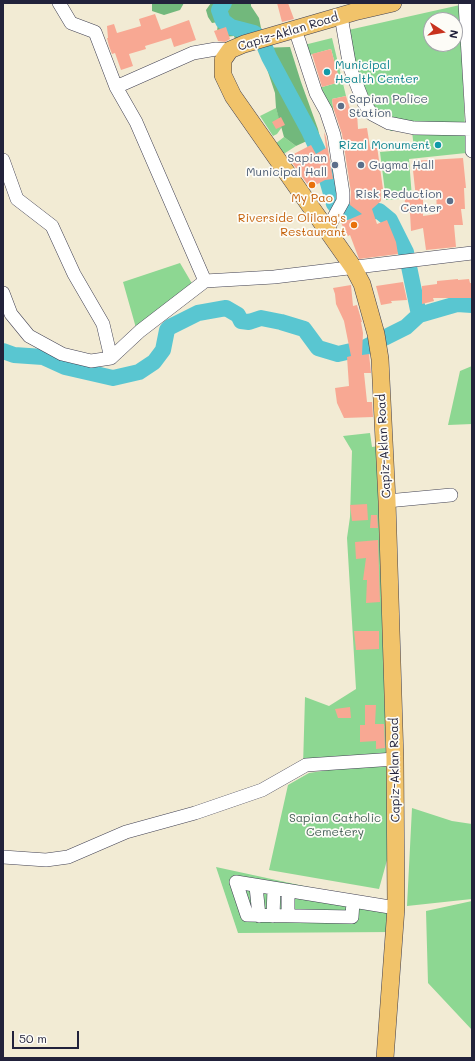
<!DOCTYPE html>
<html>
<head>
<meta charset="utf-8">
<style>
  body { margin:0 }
  #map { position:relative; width:475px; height:1061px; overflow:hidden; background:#f2ebd4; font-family:Mali,sans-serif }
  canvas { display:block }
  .frame { position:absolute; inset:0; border:4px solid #22223b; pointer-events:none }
  .north { position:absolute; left:423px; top:12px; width:40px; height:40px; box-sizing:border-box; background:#fdfcf7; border:1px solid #a5a5ac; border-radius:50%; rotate:102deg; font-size:11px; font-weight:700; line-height:16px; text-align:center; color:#22223b }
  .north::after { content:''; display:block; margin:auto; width:14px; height:18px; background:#c8321e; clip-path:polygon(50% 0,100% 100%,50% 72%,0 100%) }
  .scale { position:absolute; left:12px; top:1031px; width:67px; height:18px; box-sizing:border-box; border:2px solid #22223b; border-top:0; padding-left:5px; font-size:12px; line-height:14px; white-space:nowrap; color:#22223b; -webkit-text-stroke:3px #fdfcf7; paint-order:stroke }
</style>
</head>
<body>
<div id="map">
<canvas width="475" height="1061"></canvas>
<div class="frame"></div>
<div class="north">N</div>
<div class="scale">50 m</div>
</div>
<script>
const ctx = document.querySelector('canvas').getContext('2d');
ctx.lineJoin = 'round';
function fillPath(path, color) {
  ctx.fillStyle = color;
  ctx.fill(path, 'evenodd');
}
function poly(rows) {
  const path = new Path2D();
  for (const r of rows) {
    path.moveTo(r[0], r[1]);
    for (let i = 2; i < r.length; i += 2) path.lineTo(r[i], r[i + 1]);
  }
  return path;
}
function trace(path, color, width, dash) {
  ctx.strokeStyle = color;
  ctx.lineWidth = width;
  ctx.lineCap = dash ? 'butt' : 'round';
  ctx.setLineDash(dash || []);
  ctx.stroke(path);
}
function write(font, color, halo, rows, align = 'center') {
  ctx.font = font + ' Mali,sans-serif';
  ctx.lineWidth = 3.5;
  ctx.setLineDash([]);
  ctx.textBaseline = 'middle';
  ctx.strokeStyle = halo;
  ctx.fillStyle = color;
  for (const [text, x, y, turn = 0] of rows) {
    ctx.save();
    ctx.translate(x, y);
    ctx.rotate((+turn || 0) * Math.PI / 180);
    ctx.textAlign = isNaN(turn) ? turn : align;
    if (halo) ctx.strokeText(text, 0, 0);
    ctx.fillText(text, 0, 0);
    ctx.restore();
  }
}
const green = poly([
  [460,5,466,153,409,159,412,198,386,200,380,152,414,149,412,131,391,131,366,115,344,31],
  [431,20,455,20,455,44,431,44],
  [332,38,346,96,332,99,335,124,315,89,340,82,331,49,306,56,296,47],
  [276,108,282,127,277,134,273,136,260,116],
  [284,137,296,146,282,155,275,144],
  [180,263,197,292,138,335,123,282],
  [472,366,472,424,448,425,460,371],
  [370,433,372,447,379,446,382,565,386,760,303,766,305,697,329,706,356,689,347,538,350,517,352,451,343,436],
  [388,764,389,853,379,889,269,870,288,785,309,773,335,769],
  [412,808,452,821,472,824,472,899,407,906],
  [216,867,396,906,394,932,238,933],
  [472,901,472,1030,428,983,426,911]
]);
const forest = poly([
  [152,3,184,3,180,10,164,15,152,11],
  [211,3,251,3,251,6,259,18,262,33,238,48,234,36,223,37,217,32,218,22,212,23,208,17,206,10],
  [290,47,301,82,318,129,323,151,315,149,309,140,296,146,284,137,276,108,275,93,260,48]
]);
const river = poly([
  [224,3,219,10,223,21,231,27,254,33,261,38,269,57,309,131,320,155,334,204,344,212,379,211,390,220,406,252,419,315],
  [3,351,14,355,43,357,65,367,113,378,139,372,154,362,163,350,167,330,170,327,198,313,226,308,238,315,241,321,249,322,261,318,281,322,304,329,318,348,338,354,364,348,406,327,419,315,457,304,472,305]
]);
const building = poly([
  [277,3,288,3,294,19,282,22],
  [155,14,161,30,189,20,196,40,174,47,171,38,145,46,146,49,129,54,133,66,121,70,115,53,112,54,109,46,107,38,108,38,107,26,114,24,117,33,141,26,139,19],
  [226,27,230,39,225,42,218,41,214,31],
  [331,49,340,82,322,87,312,54],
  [346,96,351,112,357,113,358,129,367,128,370,147,377,146,383,189,381,189,381,201,372,209,377,224,387,220,396,242,398,254,359,259,350,235,348,236,341,223,362,214,350,205,351,192,342,134,333,107,332,99],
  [281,117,285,125,276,129,272,122],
  [324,132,326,137,333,179,325,180,310,188,288,157,311,145,316,154,326,148],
  [463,158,466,188,464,188,465,209,461,209,463,225,454,225,456,247,426,250,423,228,411,231,410,213,404,213,405,199,416,198,412,161],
  [423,190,436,190,437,214,423,216],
  [458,279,458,280,469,279,470,283,472,283,472,298,433,298,434,301,422,304,422,286,437,284,437,281],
  [403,282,407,300,391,301,392,303,381,305,376,286],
  [351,285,353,306,357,305,362,322,361,322,363,333,362,355,369,354,371,373,364,373,367,402,372,402,373,417,344,418,337,403,335,388,349,386,347,357,351,356,344,321,336,304,335,294,333,288],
  [367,504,368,520,352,521,350,505],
  [371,515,377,515,378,528,370,528],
  [378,540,380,602,366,603,367,580,363,580,366,558,356,559,355,542],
  [354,631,379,631,379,649,356,650],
  [365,705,376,705,375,724,384,724,385,748,376,749,376,741,360,742,360,725,365,725],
  [350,707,351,718,338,718,335,709]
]);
const minor = poly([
  [59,3,71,23,95,32,116,87,136,122,205,281],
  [465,3,472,120],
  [341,16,350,68,364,103,372,114,389,123,414,128,472,129],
  [295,29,316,93,326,111,334,135,343,193,343,201,327,230],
  [116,87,193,53,216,49,230,50],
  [472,136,472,151],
  [3,160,17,199,52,226,74,274,103,324,111,358],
  [3,293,11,314,29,336,62,354,91,361,111,358,140,331,205,281,274,277,472,253],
  [387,501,451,495],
  [3,857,46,860,68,857,126,832,195,813,262,790,306,765,395,759],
  [256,886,259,916],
  [353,901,236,882,247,915,352,917,353,901,396,908],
  [273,916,274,889],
  [288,916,288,891]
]);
const major = poly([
  [385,1058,396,908,395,759,387,501,380,359,376,334,362,284,353,267,233,96,223,75,223,60,230,50,244,44,354,12,393,3]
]);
const markers = [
  [327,72,4,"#0f9aa8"],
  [341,106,4,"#5c6f8a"],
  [438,145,4,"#0f9aa8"],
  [335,165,4,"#5c6f8a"],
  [361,165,4,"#5c6f8a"],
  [312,185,4,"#e8710a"],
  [450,201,4,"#5c6f8a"],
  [354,225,4,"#e8710a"]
];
const streetNames = [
  ["Capiz-Aklan Road",288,32,-17],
  ["Capiz-Aklan Road",384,446,-93],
  ["Capiz-Aklan Road",395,770,-91]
];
const cultureNames = [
  ["Municipal",335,65],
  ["Health Center",335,79],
  ["Rizal Monument",430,145,"right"]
];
const serviceNames = [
  ["Sapian Police",349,99],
  ["Station",349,113],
  ["Sapian",327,158,"right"],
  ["Municipal Hall",327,172,"right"],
  ["Gugma Hall",369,165],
  ["Risk Reduction",442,194,"right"],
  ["Center",442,208,"right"]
];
const foodNames = [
  ["My Pao",312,198],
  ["Riverside Olilang's",346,218,"right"],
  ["Restaurant",346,232,"right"]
];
const parkNames = [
  ["Sapian Catholic",335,818],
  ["Cemetery",335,832]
];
fillPath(green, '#8dd792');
fillPath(forest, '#72b87c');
trace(river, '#59c6d1', 16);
fillPath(building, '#f8a893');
trace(minor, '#414052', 14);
trace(major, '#414052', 18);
trace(minor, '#fff', 13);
trace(major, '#f1c36a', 17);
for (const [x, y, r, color] of markers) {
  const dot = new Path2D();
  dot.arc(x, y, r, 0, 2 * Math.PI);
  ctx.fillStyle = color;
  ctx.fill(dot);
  trace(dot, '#fdfcf7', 1.5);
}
write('12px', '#22223b', '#fdfcf7', streetNames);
write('12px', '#0d838f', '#fdfcf7', cultureNames, 'left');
write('12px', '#4e5e75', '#fdfcf7', serviceNames, 'left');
write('12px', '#c56008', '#fdfcf7', foodNames);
write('12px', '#476159', '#fdfcf7', parkNames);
</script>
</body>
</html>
